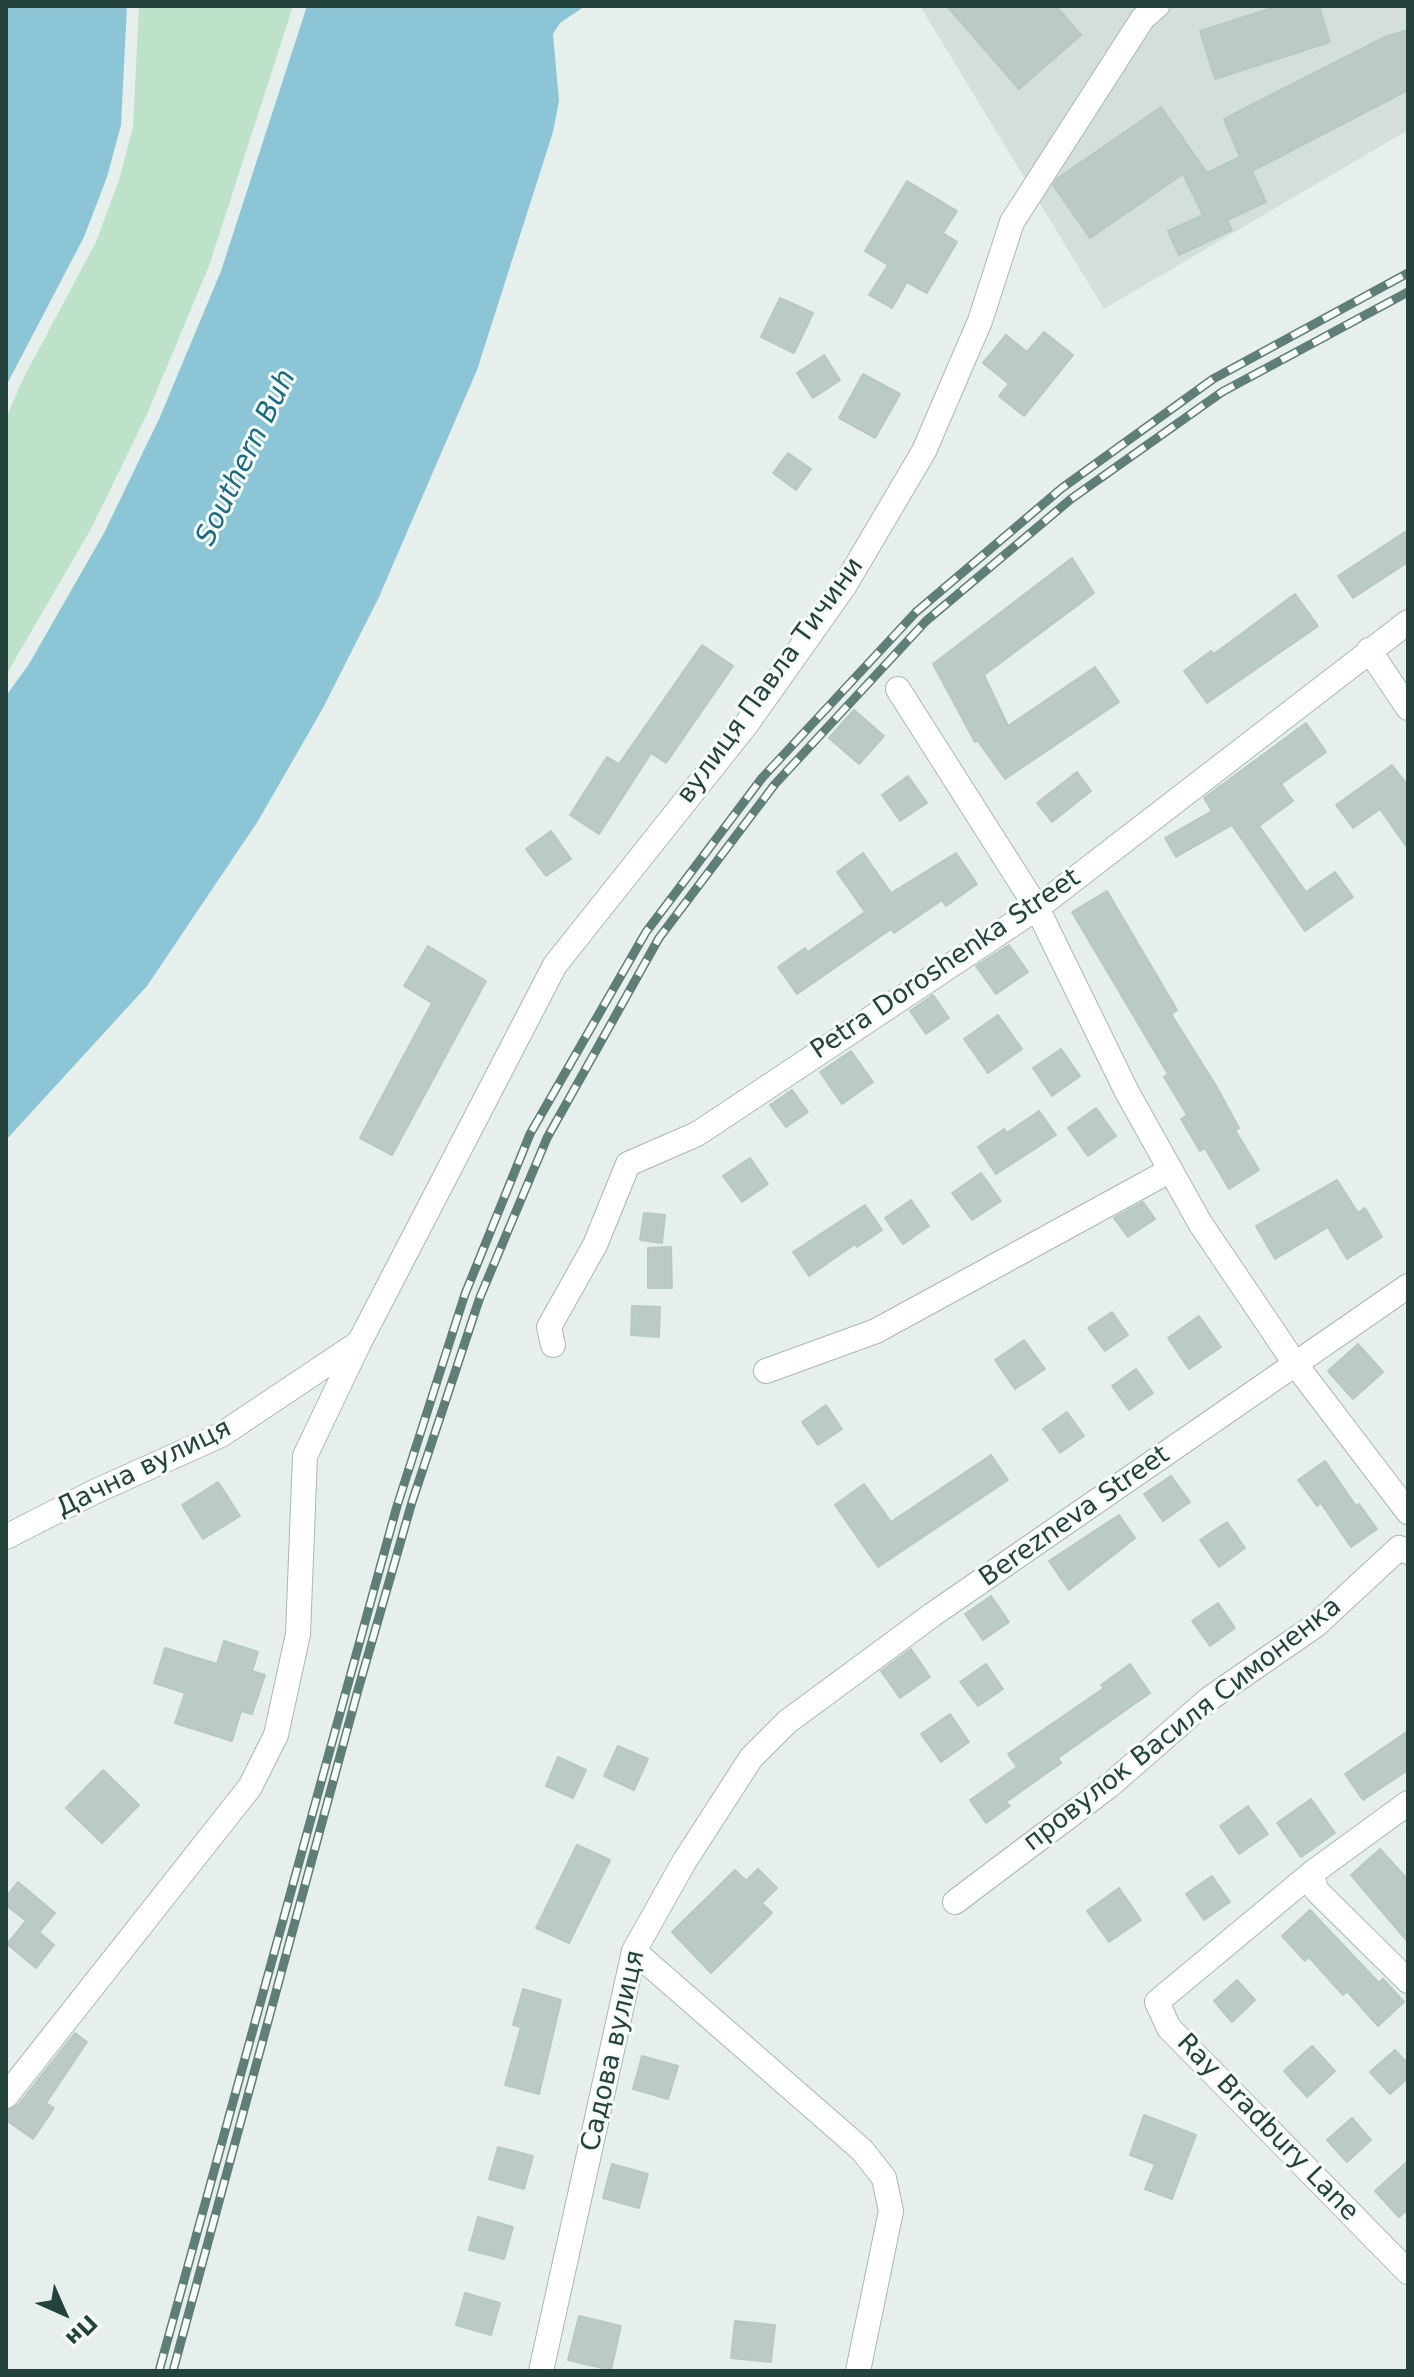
<!DOCTYPE html>
<html>
<head>
<meta charset="utf-8">
<style>
  body { margin:0 }
  #map { position:relative; width:1414px; height:2377px; overflow:hidden; background:#e6efeb; font-family:"DejaVu Sans",sans-serif }
  canvas { display:block }
  .frame { position:absolute; inset:0; border:8px solid #23433c; pointer-events:none }
  .north { position:absolute; left:24px; top:2273px; width:80px; height:80px; -webkit-text-stroke:6px #f7fbf9; paint-order:stroke; rotate:135deg; font-size:22px; font-weight:700; line-height:32px; text-align:center; color:#23433c }
  .north::after { content:''; display:block; margin:auto; width:28px; height:36px; background:#23433c; clip-path:polygon(50% 0,100% 100%,50% 72%,0 100%) }
</style>
</head>
<body>
<div id="map">
<canvas width="1414" height="2377"></canvas>
<div class="frame"></div>
<div class="north">Пн</div>
</div>
<script>
const ctx = document.querySelector('canvas').getContext('2d');
ctx.lineJoin = 'round';
function fillPath(path, color) {
  ctx.fillStyle = color;
  ctx.fill(path, 'evenodd');
}
function poly(rows) {
  const path = new Path2D();
  for (const r of rows) {
    path.moveTo(r[0], r[1]);
    for (let i = 2; i < r.length; i += 2) path.lineTo(r[i], r[i + 1]);
  }
  return path;
}
function trace(path, color, width, dash) {
  ctx.strokeStyle = color;
  ctx.lineWidth = width;
  ctx.lineCap = dash ? 'butt' : 'round';
  ctx.setLineDash(dash || []);
  ctx.stroke(path);
}
function write(font, color, halo, rows, align = 'center') {
  ctx.font = font + ' "DejaVu Sans",sans-serif';
  ctx.lineWidth = 6;
  ctx.setLineDash([]);
  ctx.textBaseline = 'middle';
  ctx.strokeStyle = halo;
  ctx.fillStyle = color;
  for (const [text, x, y, turn = 0] of rows) {
    ctx.save();
    ctx.translate(x, y);
    ctx.rotate((+turn || 0) * Math.PI / 180);
    ctx.textAlign = isNaN(turn) ? turn : align;
    if (halo) ctx.strokeText(text, 0, 0);
    ctx.fillText(text, 0, 0);
    ctx.restore();
  }
}
const built = poly([
  [920,6,1408,6,1408,130,1104,309]
]);
const green = poly([
  [139,6,293,6,209,266,148,412,92,527,6,675,6,418,23,379,96,242,119,180,133,127]
]);
const water = poly([
  [6,6,127,6,121,125,107,177,84,237,6,386],
  [307,6,585,6,560,23,553,34,559,101,553,132,477,370,379,597,323,708,258,821,147,986,6,1140,6,696,29,664,104,533,160,417,221,271]
]);
const building = poly([
  [947,6,1056,6,1081,35,1019,89,947,6],
  [1278,6,1319,6,1330,42,1215,79,1200,31,1278,6],
  [1408,30,1408,90,1252,171,1266,202,1227,220,1232,230,1179,255,1168,231,1203,215,1183,174,1090,238,1053,185,1058,178,1161,107,1207,173,1240,157,1224,119,1385,37,1408,30],
  [907,181,957,211,943,233,957,242,927,293,907,282,892,308,869,295,888,265,865,251,907,181],
  [780,298,813,313,794,353,761,337,780,298],
  [1044,332,1073,355,1024,416,999,396,1009,384,983,363,1006,335,1027,352,1044,332],
  [824,355,840,380,813,398,797,373,824,355],
  [863,374,900,394,875,438,839,418,863,374],
  [788,453,811,469,796,490,773,473,788,453],
  [1408,530,1408,562,1353,598,1338,576,1408,530],
  [1072,558,1094,593,984,675,1008,726,1095,667,1119,702,1005,779,978,741,975,742,933,664,1072,558],
  [1295,594,1318,626,1207,703,1184,671,1211,651,1214,654,1295,594],
  [702,645,733,666,666,763,651,753,599,834,570,815,607,757,619,764,702,645],
  [854,710,884,736,859,764,829,738,854,710],
  [1306,723,1326,752,1281,784,1293,801,1259,826,1306,892,1335,872,1353,897,1305,931,1232,825,1176,857,1165,838,1212,811,1204,798,1306,723],
  [1392,765,1408,786,1408,849,1380,809,1353,828,1336,805,1392,765],
  [1077,772,1091,791,1052,822,1037,803,1077,772],
  [908,776,927,803,900,821,882,795,908,776],
  [551,831,571,859,546,876,526,849,551,831],
  [863,853,891,893,956,853,977,884,946,906,942,900,894,933,891,929,797,994,778,967,805,948,808,952,865,912,837,872,863,853],
  [1107,891,1177,1010,1171,1014,1215,1084,1239,1128,1235,1130,1259,1170,1229,1189,1205,1148,1200,1151,1181,1119,1187,1115,1164,1077,1168,1074,1072,912,1107,891],
  [1009,945,1028,972,996,994,976,966,1009,945],
  [428,946,486,981,392,1155,360,1138,432,1003,404,986,428,946],
  [933,995,949,1018,926,1034,910,1011,933,995],
  [998,1015,1022,1049,988,1073,964,1039,998,1015],
  [1061,1049,1080,1076,1052,1096,1033,1068,1061,1049],
  [851,1051,873,1082,842,1104,820,1072,851,1051],
  [792,1090,808,1112,786,1127,770,1105,792,1090],
  [1096,1108,1116,1136,1088,1156,1068,1128,1096,1108],
  [1039,1111,1056,1135,996,1174,978,1147,1004,1129,1007,1133,1039,1111],
  [750,1158,768,1184,742,1202,723,1176,750,1158],
  [981,1173,1001,1201,972,1220,952,1193,981,1173],
  [1337,1180,1358,1213,1365,1208,1382,1237,1347,1259,1328,1227,1275,1259,1256,1226,1337,1180],
  [911,1200,929,1226,903,1244,885,1218,911,1200],
  [1143,1202,1155,1219,1128,1237,1114,1218,1143,1202],
  [865,1205,882,1230,857,1247,855,1244,809,1276,793,1252,865,1205],
  [644,1213,665,1215,662,1243,640,1240,644,1213],
  [671,1247,672,1288,648,1288,648,1248,671,1247],
  [632,1306,660,1307,659,1337,631,1335,632,1306],
  [1112,1312,1128,1335,1105,1351,1088,1328,1112,1312],
  [1199,1316,1221,1347,1189,1369,1168,1338,1199,1316],
  [1024,1340,1045,1369,1015,1389,995,1360,1024,1340],
  [1358,1344,1383,1372,1353,1399,1328,1371,1358,1344],
  [1136,1369,1153,1393,1129,1410,1112,1386,1136,1369],
  [826,1405,842,1429,818,1445,802,1422,826,1405],
  [1067,1412,1084,1436,1060,1453,1043,1429,1067,1412],
  [991,1455,1008,1480,878,1567,835,1505,864,1484,891,1522,991,1455],
  [1325,1461,1356,1506,1359,1504,1377,1529,1351,1547,1321,1503,1317,1506,1298,1480,1325,1461],
  [1171,1476,1190,1502,1163,1521,1144,1494,1171,1476],
  [218,1482,240,1516,203,1539,182,1505,218,1482],
  [1119,1515,1135,1538,1069,1590,1049,1561,1119,1515],
  [1227,1522,1245,1548,1219,1567,1200,1540,1227,1522],
  [991,1596,1009,1622,983,1640,965,1614,991,1596],
  [1218,1603,1235,1628,1210,1646,1192,1621,1218,1603],
  [224,1641,258,1652,252,1671,265,1675,252,1714,241,1711,232,1741,175,1723,185,1693,154,1683,165,1648,217,1664,224,1641],
  [911,1649,930,1677,900,1698,881,1671,911,1649],
  [986,1664,1003,1689,978,1706,960,1682,986,1664],
  [1130,1664,1150,1693,1058,1758,1061,1763,1006,1802,1010,1806,986,1823,970,1800,1017,1767,1008,1754,1104,1688,1101,1685,1130,1664],
  [950,1714,969,1742,941,1762,921,1734,950,1714],
  [1408,1731,1408,1770,1363,1800,1345,1774,1408,1731],
  [618,1746,648,1759,634,1790,604,1776,618,1746],
  [558,1757,586,1770,573,1798,546,1786,558,1757],
  [103,1770,139,1805,102,1843,66,1808,103,1770],
  [1311,1799,1335,1833,1301,1857,1277,1823,1311,1799],
  [1248,1806,1268,1834,1239,1854,1220,1826,1248,1806],
  [577,1845,610,1860,569,1943,536,1928,577,1845],
  [1380,1849,1408,1880,1408,1942,1351,1875,1380,1849],
  [758,1869,777,1888,762,1903,772,1913,711,1973,672,1932,735,1870,746,1881,758,1869],
  [1212,1876,1230,1902,1204,1920,1186,1894,1212,1876],
  [18,1882,55,1913,39,1932,54,1945,36,1968,7,1944,26,1921,6,1905,6,1897,18,1882],
  [1119,1888,1141,1920,1109,1942,1087,1911,1119,1888],
  [1310,1910,1379,1983,1383,1979,1404,2002,1378,2026,1347,1991,1343,1995,1309,1957,1305,1961,1282,1936,1310,1910],
  [1237,1980,1255,2000,1232,2022,1214,2001,1237,1980],
  [523,1989,561,2000,539,2094,505,2085,521,2027,513,2025,523,1989],
  [75,2033,87,2042,46,2103,54,2108,33,2139,6,2120,6,2111,18,2105,75,2033],
  [1312,2046,1335,2071,1307,2097,1284,2071,1312,2046],
  [1395,2050,1408,2064,1408,2078,1390,2094,1370,2072,1395,2050],
  [642,2056,678,2066,668,2099,633,2089,642,2056],
  [1144,2115,1196,2135,1172,2199,1145,2189,1155,2164,1130,2155,1144,2115],
  [1352,2118,1371,2140,1347,2162,1327,2140,1352,2118],
  [498,2147,533,2156,524,2189,489,2179,498,2147],
  [1408,2161,1408,2209,1399,2217,1375,2191,1408,2161],
  [612,2164,648,2174,639,2208,603,2198,612,2164],
  [478,2217,513,2227,504,2259,469,2250,478,2217],
  [465,2293,500,2303,491,2335,456,2325,465,2293],
  [579,2316,621,2326,611,2370,568,2360,579,2316],
  [735,2321,775,2325,771,2362,731,2358,735,2321]
]);
const minor = poly([
  [1369,650,1408,708],
  [898,689,1037,908,1127,1092,1200,1223,1296,1365,1408,1512],
  [553,1345,549,1327,595,1245,628,1164,697,1134,1037,908,1408,622],
  [766,1371,876,1331,1169,1171],
  [6,1537,94,1492,221,1435,357,1344],
  [1408,1803,1312,1873,1157,2002,1169,2028,1408,2272],
  [1312,1873,1316,1890,1408,1981],
  [955,1902,1109,1786,1209,1699,1316,1625,1399,1548,1408,1552],
  [634,1951,862,2150,884,2178,891,2211,858,2371],
  [6,2096,250,1787,276,1735,298,1634,305,1456,359,1343,555,965,746,725,845,585,924,451,980,321,1012,222,1143,18,1157,6],
  [541,2371,634,1951,684,1862,751,1758,787,1722,932,1615,1408,1286]
]);
const rail = poly([
  [159,2371,397,1506,465,1294,530,1134,646,932,762,778,916,612,1062,488,1213,379,1408,273],
  [173,2371,358,1690,412,1502,480,1297,547,1138,659,938,775,784,926,621,1071,499,1222,392,1408,292]
]);
const streetNames = [
  ["вулиця Павла Тичини",771,681,-54],
  ["Petra Doroshenka Street",946,965,-34],
  ["Дачна вулиця",144,1469,-26],
  ["Berezneva Street",1075,1517,-35],
  ["провулок Василя Симоненка",1183,1725,-38],
  ["Садова вулиця",614,2051,-77],
  ["Ray Bradbury Lane",1267,2128,46]
];
const waterNames = [
  ["Southern Buh",247,458,-64]
];
fillPath(built, '#d4dfdb');
fillPath(green, '#bee1ca');
fillPath(water, '#8cc6d6');
fillPath(building, '#bbcac5');
trace(building, '#b7c9c3', 2);
trace(minor, '#a8b8b3', 26);
trace(minor, '#fff', 24);
trace(rail, '#5e7e77', 9);
trace(rail, '#f7fbf9', 6, [18]);
write('26px', '#23433c', '#f7fbf9', streetNames);
write('italic 28px', '#196b82', '#f7fbf9', waterNames);
</script>
</body>
</html>
